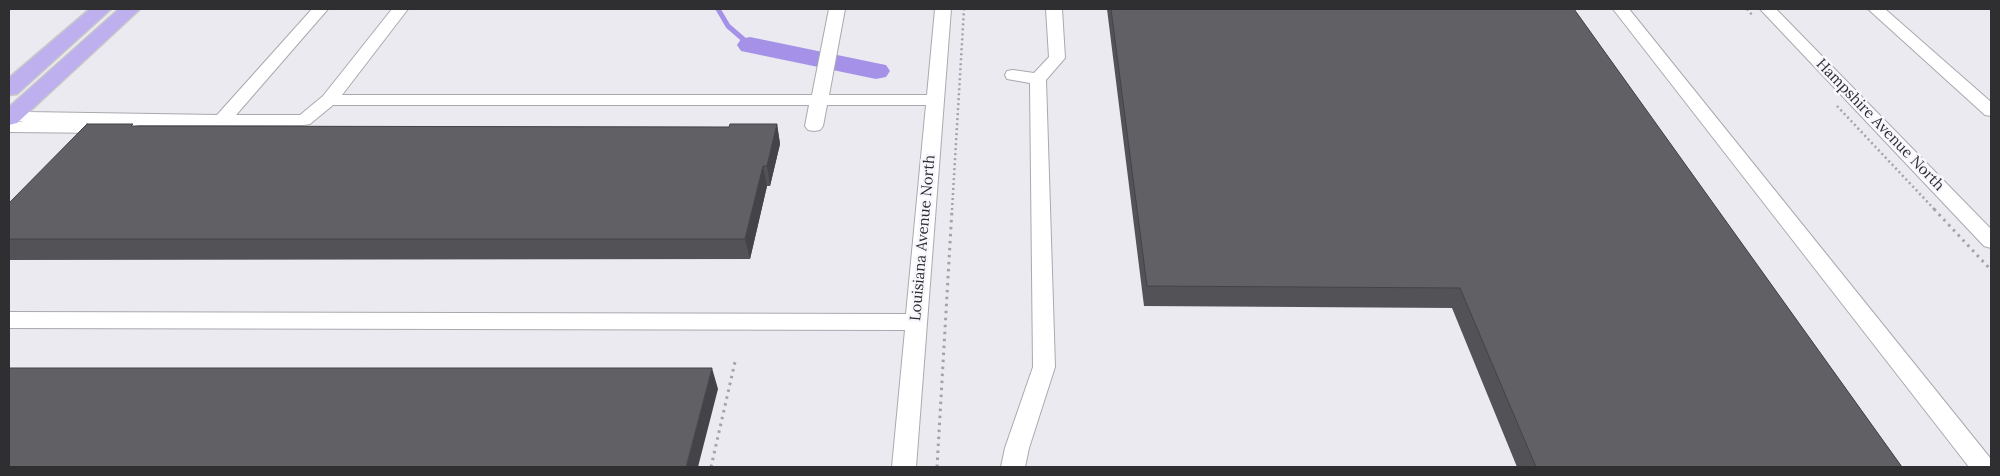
<!DOCTYPE html>
<html>
<head>
<meta charset="utf-8">
<style>
  body { margin:0 }
  #map { position:relative; width:2000px; height:476px; overflow:hidden; background:#ebeaf0; font-family:Lora,serif }
  canvas { display:block }
  .frame { position:absolute; inset:0; border:10px solid #2f2e31; pointer-events:none }
</style>
</head>
<body>
<div id="map">
<canvas width="2000" height="476"></canvas>
<div class="frame"></div>
</div>
<script>
const ctx = document.querySelector('canvas').getContext('2d');
ctx.lineJoin = 'round';
function poly(rows) {
  const path = new Path2D();
  for (const r of rows) {
    path.moveTo(r[0], r[1]);
    for (let i = 2; i < r.length; i += 2) path.lineTo(r[i], r[i + 1]);
  }
  return path;
}
function trace(path, color, width, dash) {
  ctx.strokeStyle = color;
  ctx.lineWidth = width;
  ctx.lineCap = dash ? 'butt' : 'round';
  ctx.setLineDash(dash || []);
  ctx.stroke(path);
}
function fillPath(path, color) {
  ctx.fillStyle = color;
  ctx.fill(path, 'evenodd');
}
function write(font, color, halo, rows, align = 'center') {
  ctx.font = font + ' Lora,serif';
  ctx.lineWidth = 5;
  ctx.setLineDash([]);
  ctx.textBaseline = 'middle';
  ctx.strokeStyle = halo;
  ctx.fillStyle = color;
  for (const [text, x, y, turn = 0] of rows) {
    ctx.save();
    ctx.translate(x, y);
    ctx.rotate((+turn || 0) * Math.PI / 180);
    ctx.textAlign = isNaN(turn) ? turn : align;
    if (halo) ctx.strokeText(text, 0, 0);
    ctx.fillText(text, 0, 0);
    ctx.restore();
  }
}
const stream = poly([
  [718,9,728,26,750,45]
]);
const river = poly([
  [750,37,876,63,886,65,890,71,886,77,876,79,741,51,737,45,741,39,750,37]
]);
const pathFar1 = poly([
  [1747,9,1753,16],
  [1837,106,1935,210],
  [952,210,964,9]
]);
const path = poly([
  [1934,209,1991,270],
  [711,467,735,362],
  [937,467,952,209]
]);
const minor = poly([
  [312,9,328,9,236,115,300,115,323,96,392,9,408,9,342,95,812,95,829,9,845,9,829,95,927,95,935,9,951,9,916,467,892,467,905,330,9,328,9,312,906,314,926,105,827,105,823,126,820,130,814,131,808,130,805,126,809,105,333,105,310,124,304,125,139,125,109,133,9,132,9,122,24,122,9,119,9,109,27,112,217,115,312,9],
  [1046,9,1062,9,1065,58,1046,80,1055,367,1029,448,1025,467,1001,467,1005,448,1033,367,1030,83,1007,79,1005,75,1007,71,1013,70,1034,73,1049,57,1046,9],
  [1613,9,1629,9,1991,459,1991,467,1969,467,1613,9],
  [1760,9,1776,9,1991,229,1991,248,1984,246,1760,9],
  [1868,9,1885,9,1991,102,1991,116,1985,115,1868,9]
]);
const major = poly([
  [90,9,111,9,17,94,9,95,9,78,90,9],
  [119,9,140,9,17,123,9,125,9,107,119,9]
]);
const wall = poly([
  [1107,9,1574,9,1902,467,1517,467,1452,308,1144,306],
  [777,124,780,144,770,186,767,186,750,259,9,260,9,239,134,126,729,127]
]);
const shadedWall = poly([
  [777,124,780,144,770,186,767,166],
  [763,166,767,186,750,259,745,239],
  [712,368,718,389,698,467,686,467]
]);
const building = poly([
  [1111,9,1574,9,1902,467,1536,467,1460,288,1147,286,1111,9],
  [87,124,133,124,131,126,729,127,730,124,777,124,767,166,763,166,745,239,9,239,9,203,87,124],
  [9,368,712,368,686,467,9,467,9,368]
]);
const streetNames = [
  ["Hampshire Avenue North",1880,125,46],
  ["Louisiana Avenue North",923,238,-85]
];
trace(stream, '#a592e8', 5);
fillPath(river, '#a592e8');
trace(minor, '#aaa9af', 2);
trace(major, '#c9c9c9', 3);
trace(pathFar1, '#a3a2a7', 2.5, [2, 3]);
trace(path, '#a3a2a7', 3, [2.5, 4.5]);
fillPath(minor, '#fff');
fillPath(major, '#beafee');
fillPath(wall, '#535357');
fillPath(shadedWall, '#444347');
fillPath(building, '#616065');
trace(building, '#444347', 1);
write('15px', '#2f2e31', '#f8f7fe', streetNames);
</script>
</body>
</html>
